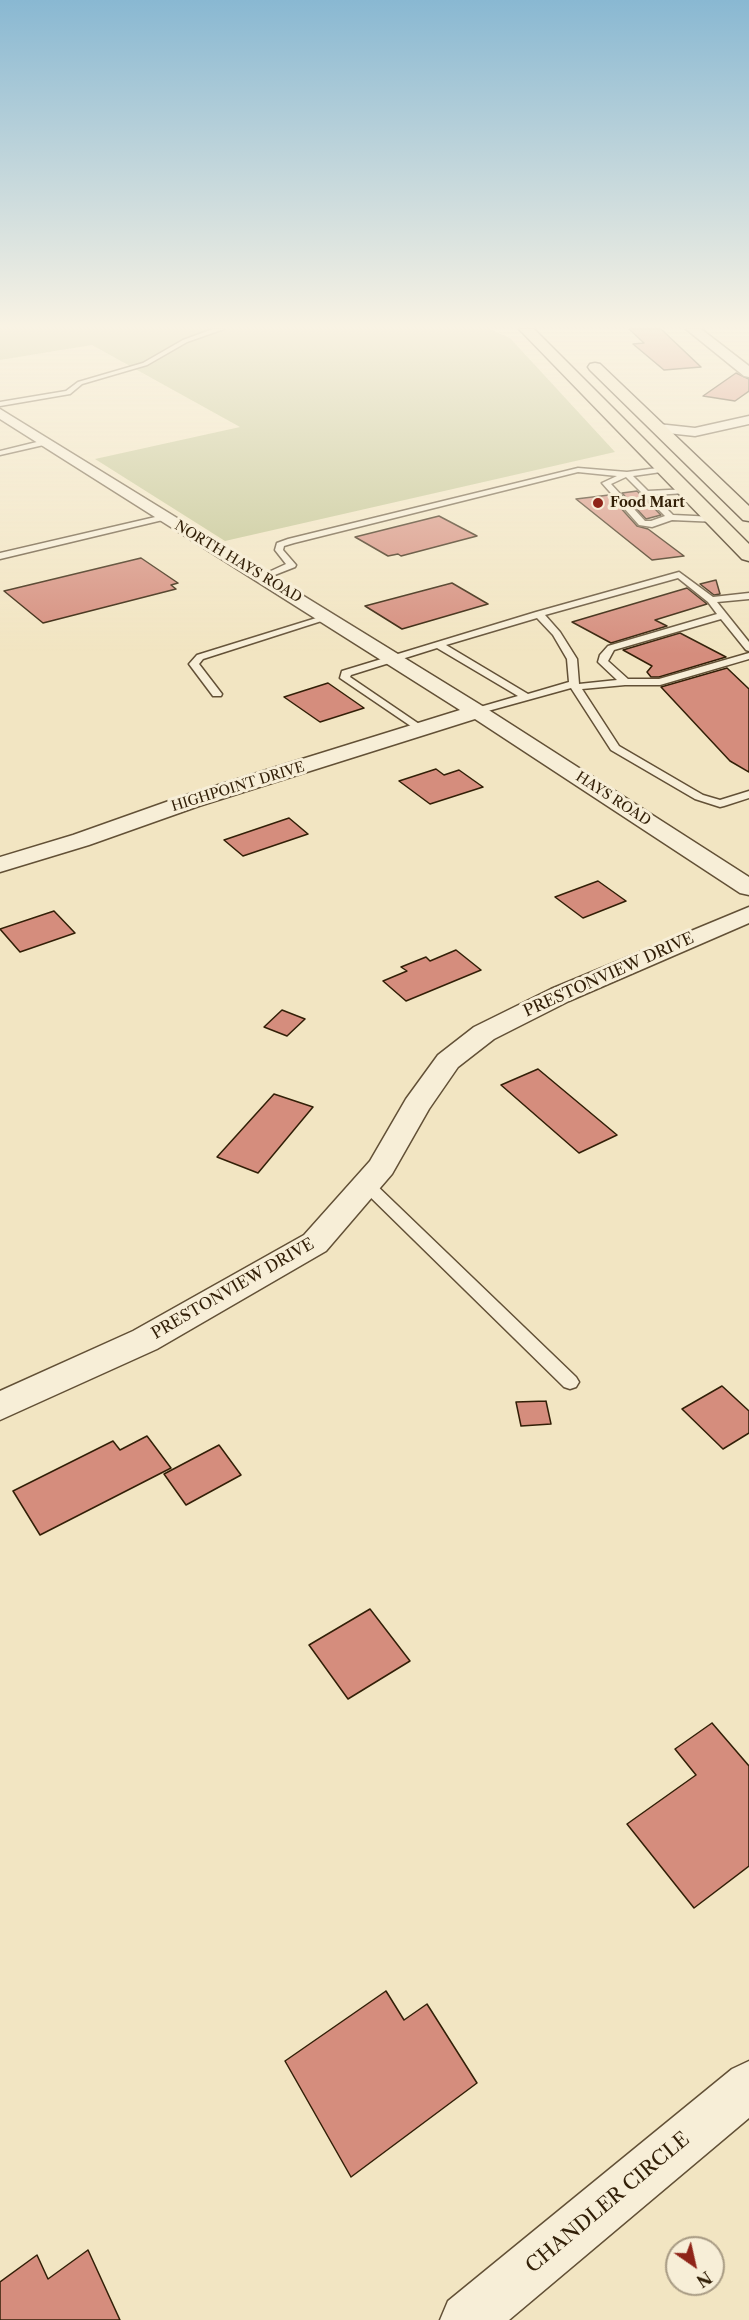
<!DOCTYPE html>
<html>
<head>
<meta charset="utf-8">
<style>
  body { margin:0 }
  #map { position:relative; width:749px; height:2320px; overflow:hidden; background:#f2e5c2; font-family:"Libre Caslon Text",serif }
  canvas { display:block }
  .north { position:absolute; left:665px; top:2236px; width:60px; height:60px; box-sizing:border-box; background:#f7eed7; border:2px solid #a89b84; border-radius:50%; rotate:146deg; font-size:16px; font-weight:700; line-height:24px; text-align:center; color:#321f07 }
  .north::after { content:''; display:block; margin:auto; width:21px; height:27px; background:#8f2418; clip-path:polygon(50% 0,100% 100%,50% 72%,0 100%) }
</style>
</head>
<body>
<div id="map">
<canvas width="749" height="2320"></canvas>
<div class="north">N</div>
</div>
<script>
const ctx = document.querySelector('canvas').getContext('2d');
ctx.lineJoin = 'round';
function fillPath(path, color) {
  ctx.fillStyle = color;
  ctx.fill(path, 'evenodd');
}
function poly(rows) {
  const path = new Path2D();
  for (const r of rows) {
    path.moveTo(r[0], r[1]);
    for (let i = 2; i < r.length; i += 2) path.lineTo(r[i], r[i + 1]);
  }
  return path;
}
function trace(path, color, width, dash) {
  ctx.strokeStyle = color;
  ctx.lineWidth = width;
  ctx.lineCap = dash ? 'butt' : 'round';
  ctx.setLineDash(dash || []);
  ctx.stroke(path);
}
function write(font, color, halo, rows, align = 'center') {
  ctx.font = font + ' "Libre Caslon Text",serif';
  ctx.lineWidth = 6;
  ctx.setLineDash([]);
  ctx.textBaseline = 'middle';
  ctx.strokeStyle = halo;
  ctx.fillStyle = color;
  for (const [text, x, y, turn = 0] of rows) {
    ctx.save();
    ctx.translate(x, y);
    ctx.rotate((+turn || 0) * Math.PI / 180);
    ctx.textAlign = isNaN(turn) ? turn : align;
    if (halo) ctx.strokeText(text, 0, 0);
    ctx.fillText(text, 0, 0);
    ctx.restore();
  }
}
const green = poly([
  [0,329,489,329,510,338,615,452,225,541,95,459,240,427,92,345,0,360]
]);
const building = poly([
  [629,329,661,329,701,367,664,370,633,344,644,343,629,329],
  [736,373,749,379,749,391,735,401,703,396,736,373],
  [637,491,661,515,646,519,622,493,637,491],
  [609,495,637,526,648,529,684,556,652,560,576,499,609,495],
  [439,516,477,536,401,556,398,554,388,556,355,537,439,516],
  [141,558,178,583,171,585,176,589,43,623,4,591,141,558],
  [716,580,720,594,714,595,700,584,716,580],
  [452,583,488,604,402,629,365,606,452,583],
  [687,588,707,604,655,620,667,626,611,643,572,622,687,588],
  [680,633,726,657,659,677,651,677,647,672,652,666,623,650,680,633],
  [727,668,749,689,749,772,730,761,661,687,727,668],
  [328,683,364,708,320,722,284,697,328,683],
  [436,769,444,775,459,770,483,787,430,804,399,781,436,769],
  [289,818,308,834,243,856,224,840,289,818],
  [598,881,626,901,583,918,555,897,598,881],
  [54,911,75,933,20,952,0,929,54,911],
  [456,950,481,970,406,1001,383,981,407,971,401,967,426,957,430,961,456,950],
  [282,1010,305,1019,287,1036,264,1027,282,1010],
  [538,1069,617,1135,579,1153,501,1085,538,1069],
  [274,1094,313,1107,258,1173,217,1157,274,1094],
  [722,1386,749,1411,749,1433,723,1449,682,1409,722,1386],
  [546,1401,551,1424,521,1426,516,1402,546,1401],
  [147,1436,171,1468,40,1535,13,1491,113,1441,120,1450,147,1436],
  [219,1445,241,1475,186,1505,164,1474,219,1445],
  [370,1609,410,1661,348,1699,309,1645,370,1609],
  [712,1723,749,1766,749,1866,694,1908,627,1824,696,1775,675,1749,712,1723],
  [386,1991,404,2020,427,2004,477,2083,351,2177,285,2061,386,1991],
  [88,2250,120,2320,0,2320,0,2282,37,2255,48,2279,88,2250]
]);
const lane = poly([
  [213,329,224,329,187,342,147,365,82,384,70,394,0,406,0,402,66,391,78,382,143,363,183,340,213,329],
  [45,440,48,440,48,444,0,455,0,451,45,440],
  [665,467,668,467,668,471,633,476,648,491,689,489,689,493,686,493,653,495,673,515,715,517,718,518,718,522,672,520,652,527,639,525,602,483,617,476,578,472,294,543,284,546,283,550,296,565,295,567,267,578,260,576,286,564,275,550,277,543,288,539,578,468,627,472,665,467],
  [626,477,665,516,651,521,645,521,611,484,626,477],
  [164,515,167,515,167,519,0,559,0,553,164,515],
  [679,572,713,597,749,593,749,599,717,602,749,642,749,651,746,650,721,619,614,650,608,661,628,679,659,679,749,653,749,659,660,685,625,685,582,689,619,746,703,795,720,800,749,791,749,798,724,806,720,807,695,799,611,750,571,688,477,714,473,713,473,709,518,696,437,648,351,675,350,677,425,728,426,730,421,733,340,678,342,671,536,612,679,572],
  [678,578,708,602,717,614,608,646,600,655,598,662,617,680,579,684,577,659,560,632,545,615,678,578],
  [537,618,553,635,567,659,569,682,528,694,446,645,537,618],
  [326,615,334,617,203,659,199,664,222,694,221,696,213,696,189,664,197,655,326,615],
  [366,1179,371,1180,576,1377,579,1382,576,1387,570,1389,564,1387,361,1188,358,1184,366,1179]
]);
const street = poly([
  [686,329,701,329,749,366,749,377,744,376,686,329],
  [0,409,484,707,749,877,749,895,740,893,475,719,199,806,89,845,0,872,0,857,73,835,183,796,460,710,0,419,0,409],
  [749,416,749,424,695,436,658,432,651,428,658,424,695,428,749,416],
  [749,907,749,923,569,1001,494,1039,458,1067,429,1109,392,1174,326,1251,157,1349,0,1420,0,1391,133,1331,304,1235,370,1161,406,1099,438,1055,474,1027,551,989,749,907],
  [749,2061,749,2118,509,2320,440,2320,448,2301,732,2069,749,2061]
]);
const primary = poly([
  [519,329,534,329,749,544,749,561,742,559,519,329],
  [595,363,600,364,749,506,749,521,743,520,590,370,588,367,590,364,595,363]
]);
const markers = [
  [598,503,6,"#8f2418"]
];
const farPoinames = [
  ["Food Mart",610,503]
];
const farStreetnames = [
  ["NORTH HAYS ROAD",238,562,31],
  ["HIGHPOINT DRIVE",238,787,-17],
  ["HAYS ROAD",613,799,33]
];
const streetNames = [
  ["PRESTONVIEW DRIVE",609,975,-24],
  ["PRESTONVIEW DRIVE",233,1289,-30]
];
const nearStreetnames = [
  ["CHANDLER CIRCLE",608,2203,-40]
];
fillPath(green, '#c0c38f');
fillPath(building, '#d58d7d');
trace(building, '#321f07', 1.5);
trace(lane, '#625036', 3);
trace(street, '#625036', 3);
trace(primary, '#321f07', 3);
fillPath(lane, '#f7eed7');
fillPath(street, '#f7eed7');
fillPath(primary, '#f2e5c2');
const sky = ctx.createLinearGradient(0, 0, 0, 654);
sky.addColorStop(0, '#89b8d2');
sky.addColorStop(0.5, '#f9f3e4');
sky.addColorStop(1, '#f9f3e400');
ctx.fillStyle = sky;
ctx.fillRect(0, 0, 749, 654);
for (const [x, y, r, color] of markers) {
  const dot = new Path2D();
  dot.arc(x, y, r, 0, 2 * Math.PI);
  ctx.fillStyle = color;
  ctx.fill(dot);
  trace(dot, '#f7eed7', 2);
}
write('bold 14px', '#321f07', '#f7eed7', farPoinames, 'left');
write('14px', '#321f07', '#f7eed7', farStreetnames);
write('16px', '#321f07', '#f7eed7', streetNames);
write('20px', '#321f07', '#f7eed7', nearStreetnames);
</script>
</body>
</html>
